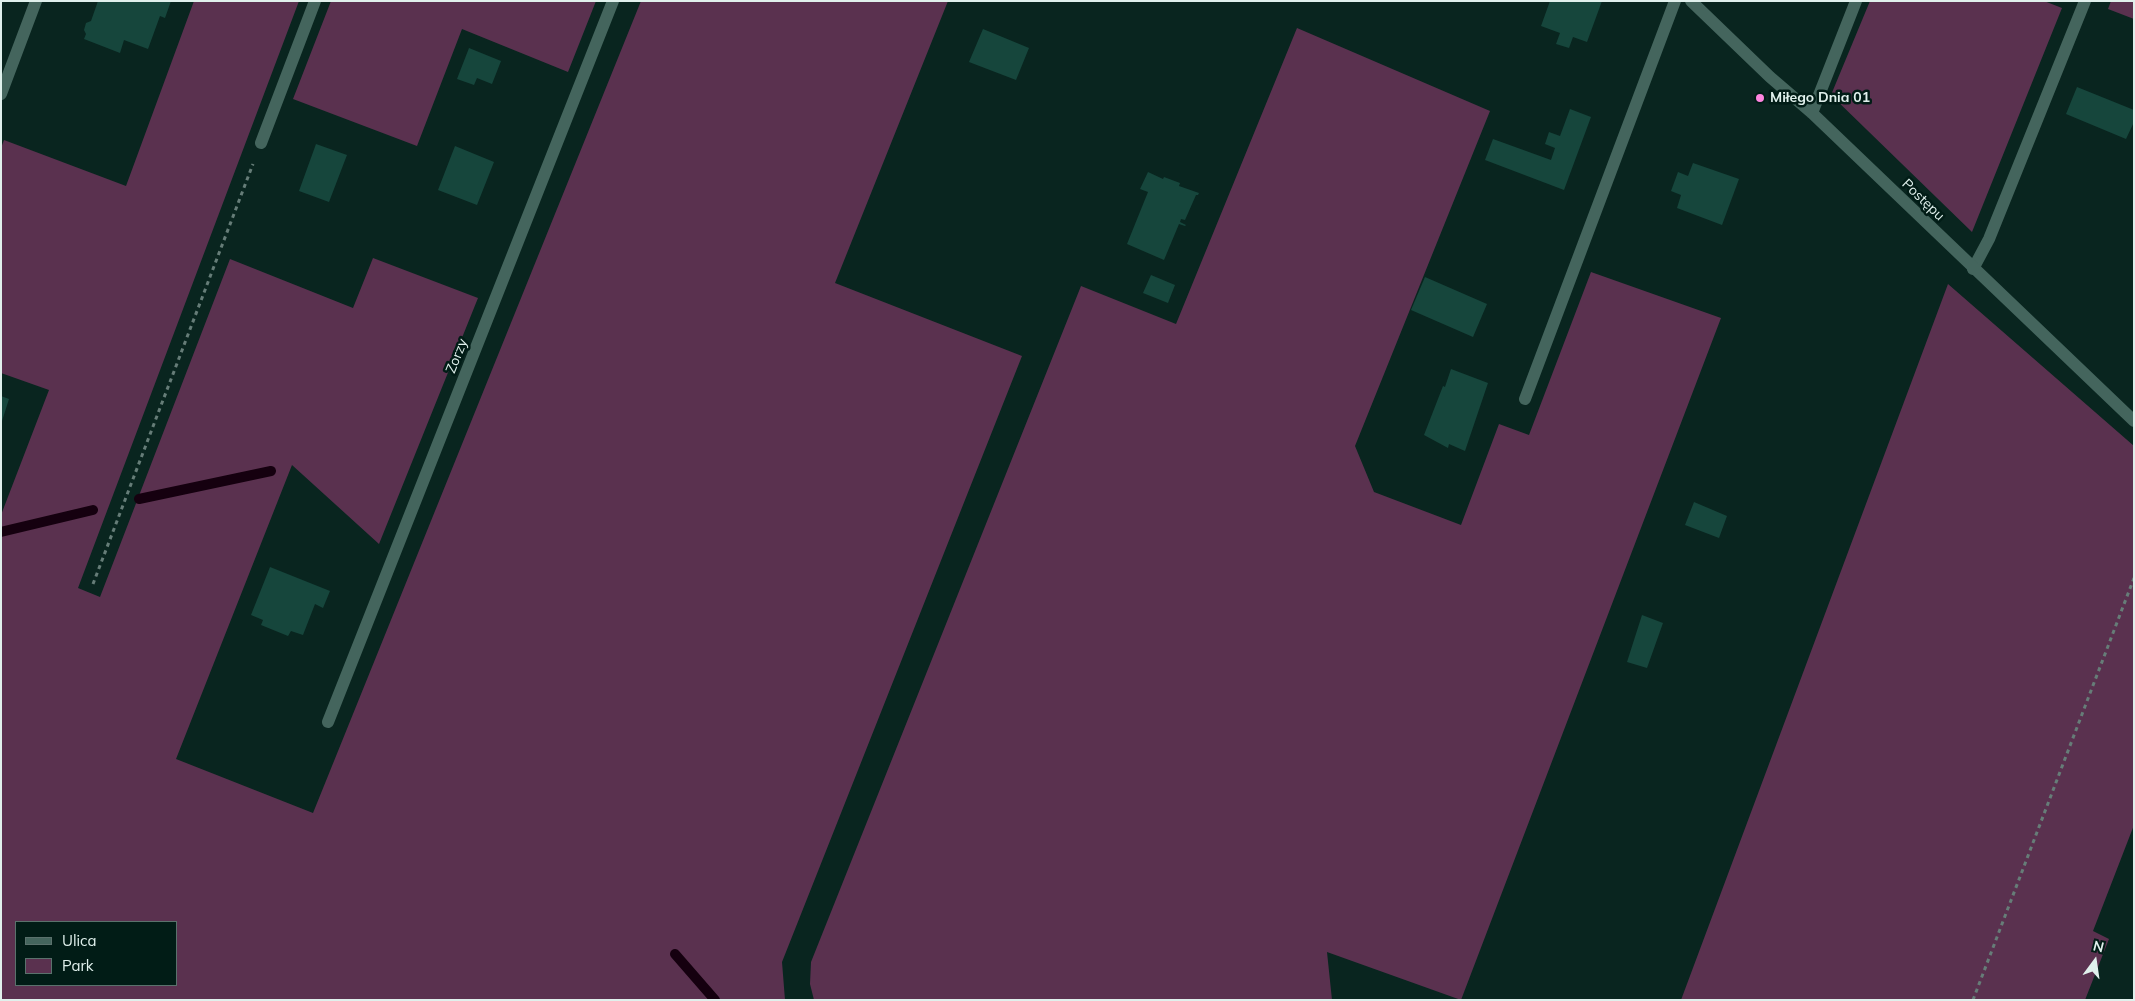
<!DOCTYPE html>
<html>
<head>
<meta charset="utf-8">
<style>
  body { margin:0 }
  #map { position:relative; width:2135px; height:1001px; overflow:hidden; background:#09251f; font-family:Mulish,sans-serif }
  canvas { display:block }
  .frame { position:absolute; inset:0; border:2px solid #e0f0ec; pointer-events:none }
  .legend { position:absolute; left:15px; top:921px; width:162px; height:65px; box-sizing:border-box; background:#011c16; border:1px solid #5a716c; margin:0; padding:6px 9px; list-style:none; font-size:15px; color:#e0f0ec }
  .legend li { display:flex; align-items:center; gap:10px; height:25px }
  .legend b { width:25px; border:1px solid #5a716c }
  .north { position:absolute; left:2070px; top:936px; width:50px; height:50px; -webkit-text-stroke:4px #011c16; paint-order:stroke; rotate:14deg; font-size:14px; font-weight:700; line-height:20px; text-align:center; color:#e0f0ec }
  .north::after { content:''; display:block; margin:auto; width:18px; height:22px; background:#e0f0ec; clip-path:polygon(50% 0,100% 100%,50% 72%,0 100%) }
</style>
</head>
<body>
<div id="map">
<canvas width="2135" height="1001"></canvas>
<div class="frame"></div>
<ul class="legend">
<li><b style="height:6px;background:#44655d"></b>Ulica</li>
<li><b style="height:14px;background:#5a314f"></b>Park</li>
</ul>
<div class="north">N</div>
</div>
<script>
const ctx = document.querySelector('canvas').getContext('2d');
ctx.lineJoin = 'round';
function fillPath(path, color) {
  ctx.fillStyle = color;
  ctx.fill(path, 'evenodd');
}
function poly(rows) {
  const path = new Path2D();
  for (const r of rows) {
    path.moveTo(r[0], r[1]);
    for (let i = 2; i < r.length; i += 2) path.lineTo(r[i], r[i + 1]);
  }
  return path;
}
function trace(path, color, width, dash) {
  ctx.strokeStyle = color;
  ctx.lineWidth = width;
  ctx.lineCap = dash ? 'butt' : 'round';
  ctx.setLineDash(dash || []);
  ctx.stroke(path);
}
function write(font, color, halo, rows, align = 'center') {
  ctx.font = font + ' Mulish,sans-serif';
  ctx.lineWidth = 5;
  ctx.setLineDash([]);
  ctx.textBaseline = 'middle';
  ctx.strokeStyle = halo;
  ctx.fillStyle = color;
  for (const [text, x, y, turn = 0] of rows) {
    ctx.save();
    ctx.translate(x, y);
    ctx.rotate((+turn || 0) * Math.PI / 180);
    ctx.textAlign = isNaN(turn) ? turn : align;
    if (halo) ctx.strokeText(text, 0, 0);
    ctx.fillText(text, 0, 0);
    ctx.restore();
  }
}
const green = poly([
  [194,1,299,1,78,588,100,597,230,259,353,308,373,258,478,298,379,544,292,465,176,759,313,813,641,1,948,1,835,283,1022,356,782,962,785,1000,1,1000,1,515,49,390,1,373,1,148,4,140,126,186],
  [16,922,176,922,176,985,16,985],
  [331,1,596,1,568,72,462,29,417,146,293,99],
  [1870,1,2044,1,2062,8,1972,232,1831,95],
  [2111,1,2134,1,2134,19,2108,9],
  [1297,28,1490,111,1355,446,1374,492,1461,525,1499,424,1529,435,1591,272,1721,318,1461,1000,1327,952,1332,1000,814,1000,810,984,811,962,1081,286,1176,324],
  [1948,284,2134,446,2134,825,2093,931,2109,939,2085,1000,1681,1000]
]);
const stream = poly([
  [139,499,271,471],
  [1,532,93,510],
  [675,954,715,1000]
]);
const building = poly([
  [98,1,171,1,165,18,160,16,148,49,124,40,120,53,84,39,86,34,84,30,86,23,91,21],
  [1550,1,1602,1,1587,42,1573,37,1569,48,1556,44,1560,33,1541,26],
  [983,29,1029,48,1016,80,969,62],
  [469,48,501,61,492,84,477,78,474,85,457,79],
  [2077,87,2134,110,2134,122,2126,139,2066,114],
  [1570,109,1591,117,1564,190,1485,160,1493,139,1551,160,1555,148,1545,144,1549,132,1560,136],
  [316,144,347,155,329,202,299,191],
  [455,146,494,162,477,205,438,190],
  [1693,163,1739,179,1722,225,1677,208,1681,195,1671,191,1678,172,1688,176],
  [1148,172,1163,179,1164,177,1180,183,1179,186,1199,193,1198,195,1196,195,1185,220,1181,219,1180,222,1186,225,1185,226,1179,224,1164,260,1127,244,1148,192,1140,189],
  [1151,275,1175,285,1168,303,1143,293],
  [1425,277,1487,304,1473,337,1411,310],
  [1451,369,1488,383,1465,451,1449,444,1448,448,1424,435,1443,386,1445,387],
  [1,396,9,399,2,421,1,421],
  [1694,502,1727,516,1719,538,1685,525],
  [270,567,330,591,323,608,315,604,303,635,291,631,288,636,261,625,263,620,251,615],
  [1642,615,1663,623,1647,668,1627,662]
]);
const path = poly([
  [93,584,253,164],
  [1973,1000,2134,578]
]);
const service = poly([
  [261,143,315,1],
  [1973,269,1989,239,2085,1],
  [1525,399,1675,1]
]);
const minor = poly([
  [1691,1,1770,77,1812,113,2134,421],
  [1,94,36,1],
  [1812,113,1856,1],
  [328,722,613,1]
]);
const markers = [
  [1760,98,5,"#fe85df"]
];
const poiNames = [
  ["Miłego Dnia 01",1770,98]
];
const streetNames = [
  ["Postępu",1923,200,44],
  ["Zorzy",457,356,-68]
];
fillPath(green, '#5a314f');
trace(stream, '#15000f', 10);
fillPath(building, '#16463c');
trace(path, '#667d78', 3, [4, 4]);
trace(service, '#44655d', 12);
trace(minor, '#44655d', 12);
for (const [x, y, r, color] of markers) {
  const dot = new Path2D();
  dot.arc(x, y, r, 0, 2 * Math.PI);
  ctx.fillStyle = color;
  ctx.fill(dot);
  trace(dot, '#011c16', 2);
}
write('bold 14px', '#e0f0ec', '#011c16', poiNames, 'left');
write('14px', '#e0f0ec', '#011c16', streetNames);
</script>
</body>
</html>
